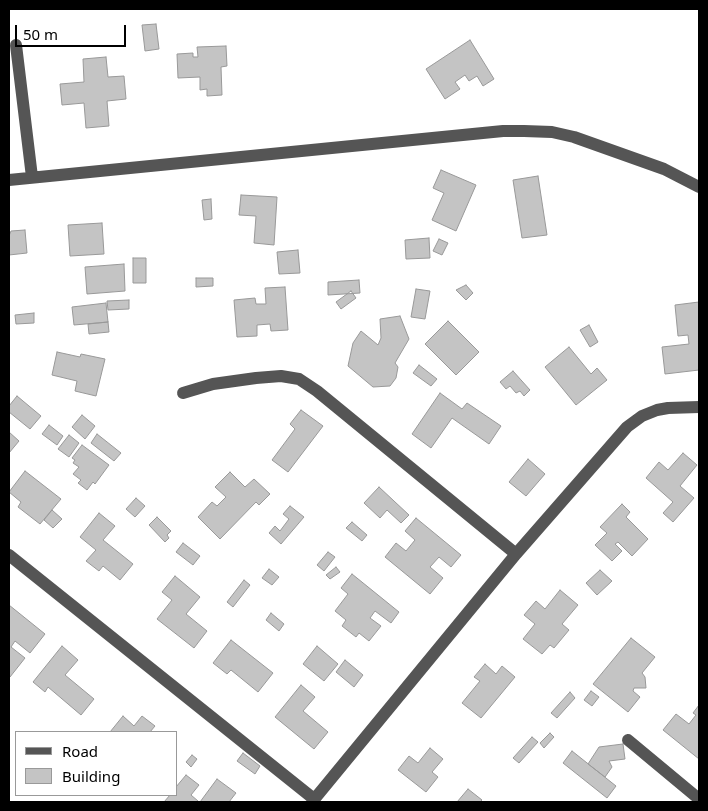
<!DOCTYPE html>
<html>
<head>
<meta charset="utf-8">
<style>
  body { margin:0 }
  #map { position:relative; width:708px; height:811px; overflow:hidden; background:#fff; font-family:"Noto Sans",sans-serif }
  canvas { display:block }
  .frame { position:absolute; inset:0; border:10px solid #000; pointer-events:none }
  .legend { position:absolute; left:15px; top:731px; width:162px; height:65px; box-sizing:border-box; background:#fff; border:1px solid #999; margin:0; padding:6px 9px; list-style:none; font-size:15px; color:#000 }
  .legend li { display:flex; align-items:center; gap:10px; height:25px }
  .legend b { width:25px; border:1px solid #999 }
  .scale { position:absolute; left:15px; top:25px; width:111px; height:22px; box-sizing:border-box; border:2px solid #000; border-top:0; padding-left:6px; font-size:15px; line-height:18px; white-space:nowrap; color:#000; -webkit-text-stroke:4px #fff; paint-order:stroke }
</style>
</head>
<body>
<div id="map">
<canvas width="708" height="811"></canvas>
<div class="frame"></div>
<ul class="legend">
<li><b style="height:6px;background:#555"></b>Road</li>
<li><b style="height:14px;background:#c4c4c4"></b>Building</li>
</ul>
<div class="scale">50 m</div>
</div>
<script>
const ctx = document.querySelector('canvas').getContext('2d');
ctx.lineJoin = 'round';
function fillPath(path, color) {
  ctx.fillStyle = color;
  ctx.fill(path, 'evenodd');
}
function poly(rows) {
  const path = new Path2D();
  for (const r of rows) {
    path.moveTo(r[0], r[1]);
    for (let i = 2; i < r.length; i += 2) path.lineTo(r[i], r[i + 1]);
  }
  return path;
}
function trace(path, color, width, dash) {
  ctx.strokeStyle = color;
  ctx.lineWidth = width;
  ctx.lineCap = dash ? 'butt' : 'round';
  ctx.setLineDash(dash || []);
  ctx.stroke(path);
}
const building = poly([
  [156,24,159,49,145,51,142,25,156,24],
  [470,40,494,79,483,86,477,76,469,81,465,75,455,82,460,89,445,99,426,69,470,40],
  [226,46,227,66,221,67,222,95,207,96,207,89,200,90,200,77,178,78,177,54,193,53,193,57,198,57,197,47,226,46],
  [106,57,108,77,124,76,126,99,107,101,109,126,86,128,84,103,62,105,60,84,84,82,83,59,106,57],
  [441,170,476,185,456,231,432,220,444,193,433,188,441,170],
  [538,176,547,235,522,238,513,180,538,176],
  [241,195,277,197,274,245,254,243,256,216,239,215,241,195],
  [211,199,212,219,204,220,202,200,211,199],
  [102,223,104,254,70,256,68,225,102,223],
  [25,230,27,253,9,255,9,236,11,231,25,230],
  [429,238,430,258,406,259,405,240,429,238],
  [439,239,448,243,442,255,433,251,439,239],
  [298,250,300,273,279,274,277,252,298,250],
  [133,258,146,258,146,283,133,283,133,258],
  [124,264,125,291,87,294,85,267,124,264],
  [196,278,213,278,213,286,196,287,196,278],
  [359,280,360,293,328,295,328,282,359,280],
  [466,285,473,293,466,300,456,290,466,285],
  [285,287,288,330,271,331,270,324,257,325,257,336,237,337,234,300,255,298,256,304,266,304,265,288,285,287],
  [416,289,430,291,425,319,411,317,416,289],
  [351,291,356,298,341,309,336,302,351,291],
  [129,300,129,309,108,310,107,301,129,300],
  [699,302,699,370,665,374,662,347,689,344,688,335,678,336,675,305,699,302],
  [106,303,108,322,74,325,72,307,106,303],
  [34,313,34,323,16,324,15,315,34,313],
  [400,316,409,339,395,363,398,367,396,378,390,386,373,387,348,366,353,343,361,331,378,345,381,338,380,319,400,316],
  [448,321,479,352,456,375,425,344,448,321],
  [108,322,109,332,89,334,88,324,108,322],
  [589,325,598,342,590,347,580,330,589,325],
  [569,347,591,374,597,368,607,380,576,405,545,367,569,347],
  [57,352,80,357,81,354,105,359,96,396,75,391,77,381,52,375,57,352],
  [419,365,437,379,431,386,413,373,419,365],
  [513,371,530,390,524,396,520,391,516,393,510,386,506,389,500,382,513,371],
  [440,393,462,409,467,403,501,426,489,444,452,418,431,448,412,434,440,393],
  [17,396,41,416,30,429,9,412,9,406,17,396],
  [301,410,323,426,288,472,272,460,295,429,290,424,301,410],
  [82,415,95,426,85,439,72,427,82,415],
  [49,425,63,436,57,445,42,434,49,425],
  [9,432,19,441,9,453,9,432],
  [97,434,121,453,114,461,91,443,97,434],
  [69,435,79,443,69,457,58,449,69,435],
  [82,445,109,465,95,484,93,482,87,490,78,483,81,480,73,474,79,467,73,463,75,460,72,458,82,445],
  [683,453,697,465,680,486,694,498,673,522,663,513,673,502,646,478,659,462,668,470,683,453],
  [528,459,545,474,526,496,509,482,528,459],
  [25,471,61,499,40,524,18,507,21,502,9,492,25,471],
  [230,472,245,487,254,479,270,494,259,505,256,502,220,539,198,517,212,502,217,506,226,497,215,487,230,472],
  [379,487,409,515,401,523,387,510,380,518,364,503,379,487],
  [136,498,145,506,135,517,126,509,136,498],
  [622,504,630,512,626,517,648,539,632,556,618,542,615,544,622,551,612,561,595,545,607,533,600,527,622,504],
  [290,506,304,517,281,544,269,533,275,526,280,531,289,519,283,514,290,506],
  [52,510,62,519,53,528,44,520,52,510],
  [99,513,115,526,103,540,133,564,120,580,103,566,99,571,86,561,96,550,80,537,99,513],
  [157,517,171,531,167,535,169,538,165,542,149,525,157,517],
  [416,518,461,555,451,567,439,557,430,567,443,578,430,594,385,557,396,543,406,551,415,540,405,531,416,518],
  [352,522,367,535,362,541,346,528,352,522],
  [183,543,200,556,193,565,176,552,183,543],
  [328,552,335,557,324,571,317,565,328,552],
  [336,567,340,572,330,579,326,575,336,567],
  [269,569,279,577,272,585,262,578,269,569],
  [600,570,612,581,597,595,586,583,600,570],
  [352,574,399,612,391,623,375,611,370,618,381,626,369,641,359,633,356,637,342,626,346,620,335,611,348,594,341,588,352,574],
  [175,576,200,597,186,614,207,631,194,648,157,619,172,600,162,592,175,576],
  [244,580,250,585,233,607,227,602,244,580],
  [560,590,578,605,562,624,569,630,554,648,550,645,542,654,523,639,535,624,524,615,536,601,545,609,560,590],
  [9,605,45,634,30,653,15,641,11,647,25,658,10,677,9,675,9,605],
  [271,613,284,624,279,631,266,620,271,613],
  [631,638,655,657,642,673,645,677,646,688,634,688,633,691,640,697,628,712,593,684,631,638],
  [231,640,273,673,258,692,231,670,227,674,213,663,231,640],
  [62,646,78,660,65,675,94,699,81,715,48,687,45,692,33,682,62,646],
  [317,646,338,664,324,681,303,664,317,646],
  [345,660,363,675,354,687,336,672,345,660],
  [485,664,496,674,502,666,515,677,481,718,462,703,480,681,474,677,485,664],
  [301,685,315,697,303,711,328,732,314,749,275,717,301,685],
  [591,691,599,697,592,706,584,700,591,691],
  [570,692,575,698,557,718,551,713,570,692],
  [699,705,699,759,663,730,676,714,689,724,696,715,693,713,699,705],
  [123,716,134,726,142,716,155,726,150,732,110,732,123,716],
  [550,733,554,737,544,748,540,743,550,733],
  [532,737,538,742,519,763,513,758,532,737],
  [623,744,625,759,609,761,612,767,605,777,588,764,599,747,623,744],
  [430,748,443,759,432,772,438,777,426,792,398,770,409,756,418,763,430,748],
  [572,751,616,786,607,798,563,763,572,751],
  [243,753,260,766,255,774,237,761,243,753],
  [192,755,197,759,191,767,186,762,192,755],
  [186,775,199,785,191,795,198,801,197,802,164,802,170,795,176,795,176,787,186,775],
  [217,779,236,793,229,802,200,802,217,779],
  [468,789,482,800,480,802,457,802,468,789]
]);
const minor = poly([
  [16,45,32,177],
  [9,180,503,131,524,131,552,132,574,137,664,169,699,187],
  [183,393,213,384,256,378,281,376,299,379,317,391,516,554],
  [9,555,314,799],
  [628,740,699,799],
  [312,802,516,554,627,427,642,416,657,410,668,408,699,407]
]);
fillPath(building, '#c4c4c4');
trace(building, '#999', 1);
trace(minor, '#555', 12);
</script>
</body>
</html>
